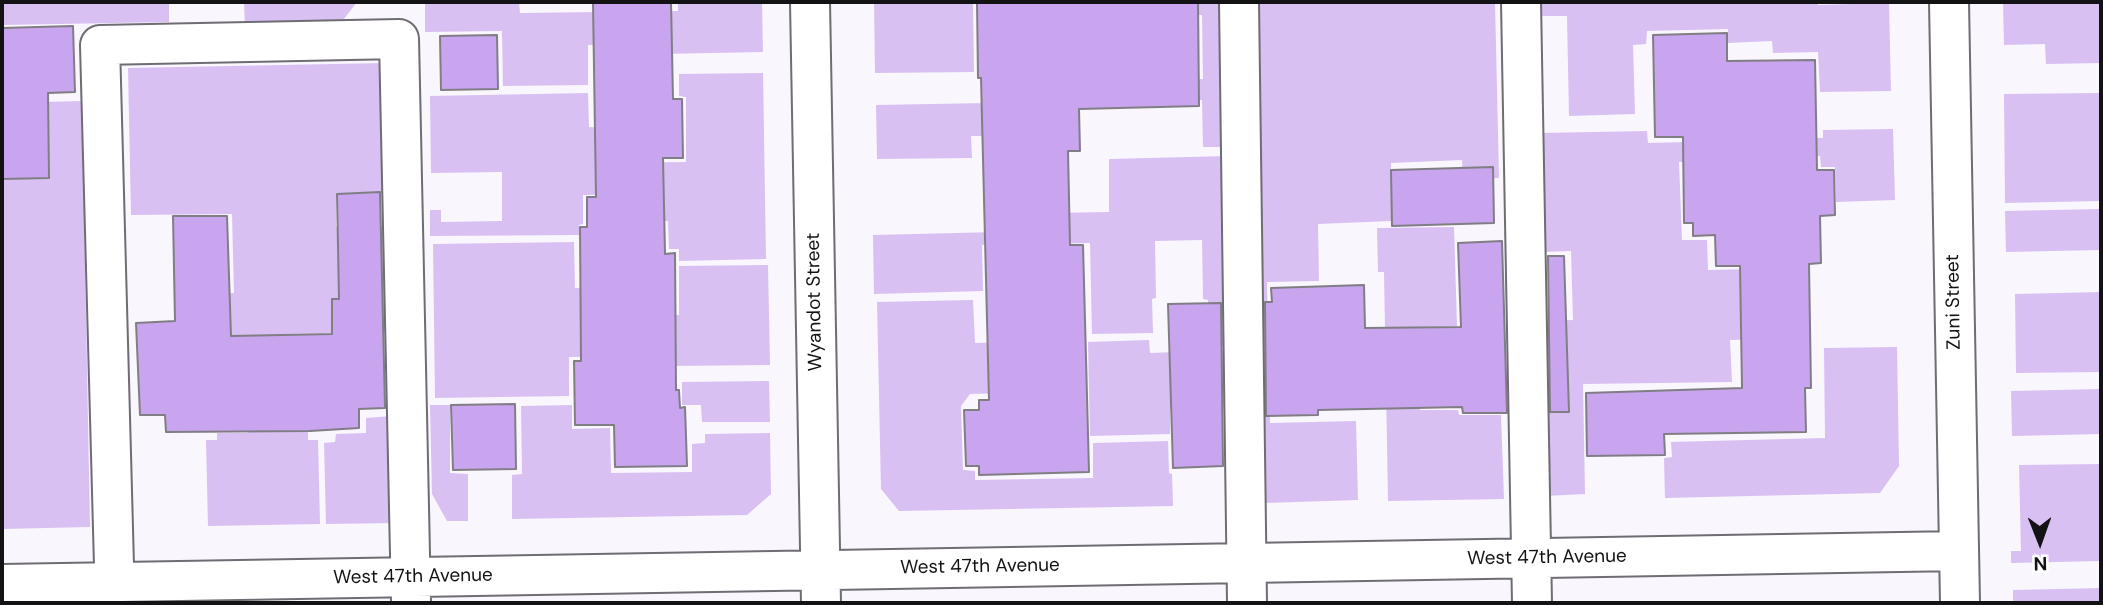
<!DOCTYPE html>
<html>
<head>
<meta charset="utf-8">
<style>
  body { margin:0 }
  #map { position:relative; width:2103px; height:605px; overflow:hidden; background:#f9f6fd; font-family:"DM Sans",sans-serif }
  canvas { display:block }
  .frame { position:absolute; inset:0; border:4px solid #131214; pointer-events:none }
  .north { position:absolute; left:2005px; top:507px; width:70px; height:70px; -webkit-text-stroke:5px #fff; paint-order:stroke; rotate:179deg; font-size:19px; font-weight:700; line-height:28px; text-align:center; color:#131214 }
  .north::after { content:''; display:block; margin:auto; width:24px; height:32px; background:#131214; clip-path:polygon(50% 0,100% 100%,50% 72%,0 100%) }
</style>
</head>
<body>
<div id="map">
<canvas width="2103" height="605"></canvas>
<div class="frame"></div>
<div class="north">N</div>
</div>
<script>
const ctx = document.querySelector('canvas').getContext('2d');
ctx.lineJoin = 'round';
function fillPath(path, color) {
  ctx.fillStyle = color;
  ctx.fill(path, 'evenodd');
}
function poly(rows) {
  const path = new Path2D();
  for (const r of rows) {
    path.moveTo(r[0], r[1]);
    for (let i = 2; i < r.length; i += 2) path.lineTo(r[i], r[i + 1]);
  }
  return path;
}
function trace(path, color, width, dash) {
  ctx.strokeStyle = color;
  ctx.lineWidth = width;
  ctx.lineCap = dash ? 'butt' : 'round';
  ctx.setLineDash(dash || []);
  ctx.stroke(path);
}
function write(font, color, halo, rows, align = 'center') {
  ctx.font = font + ' "DM Sans",sans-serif';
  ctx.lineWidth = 6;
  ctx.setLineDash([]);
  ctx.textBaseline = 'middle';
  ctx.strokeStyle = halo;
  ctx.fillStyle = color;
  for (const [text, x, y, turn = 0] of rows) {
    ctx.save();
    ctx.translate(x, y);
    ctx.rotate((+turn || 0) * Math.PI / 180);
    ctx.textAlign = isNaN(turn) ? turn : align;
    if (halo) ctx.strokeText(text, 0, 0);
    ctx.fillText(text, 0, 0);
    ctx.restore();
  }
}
const green = poly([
  [2,2,169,2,169,22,2,25],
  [244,2,357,2,340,24,245,27],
  [425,2,519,2,520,13,678,11,678,2,762,2,763,52,661,54,661,44,588,45,588,85,503,86,502,31,425,32],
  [874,2,973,2,974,72,875,73],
  [1124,2,1227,2,1229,147,1203,147,1202,100,1139,101,1006,82,1203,79,1202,15,1130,16,1124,31],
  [1253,2,1495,2,1499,178,1463,179,1462,160,1391,163,1391,221,1318,224,1319,281,1267,282,1270,423,1356,421,1358,500,1265,503],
  [1537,2,1818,2,1818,5,1889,3,1891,91,1820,92,1818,52,1773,53,1772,41,1728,43,1728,29,1647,31,1646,44,1633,45,1635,114,1569,116,1567,16,1538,16],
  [2003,2,2101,2,2101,63,2046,64,2045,44,2004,45],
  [385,63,388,193,336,194,336,227,388,227,390,332,279,334,279,364,267,365,268,432,308,432,308,440,318,440,320,524,208,526,206,440,217,440,217,433,248,433,247,363,187,343,186,294,234,293,232,214,131,215,128,68],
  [763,73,766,259,679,261,679,249,669,249,668,221,649,221,648,194,583,195,583,224,579,225,579,235,430,236,430,210,441,210,441,222,502,221,502,172,431,173,430,96,588,93,589,127,606,128,607,163,686,162,686,97,679,96,679,74],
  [2101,93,2101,201,2005,203,2004,94],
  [82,101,90,527,2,529,2,103],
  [987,103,988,136,971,136,972,158,877,159,876,105],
  [1893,129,1895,200,1836,202,1835,167,1821,167,1820,156,1816,156,1815,138,1823,138,1823,130],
  [1647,131,1648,143,1802,139,1802,159,1679,162,1682,240,1707,240,1708,270,1803,268,1804,338,1730,340,1732,382,1583,384,1585,494,1545,496,1542,321,1573,320,1571,251,1542,252,1540,133],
  [1229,156,1231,347,1209,346,1208,300,1203,299,1202,240,1155,241,1156,298,1152,299,1153,333,1092,334,1090,243,982,245,983,291,874,294,873,235,998,232,999,214,1109,212,1109,159],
  [2101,209,2101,250,2006,252,2005,211],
  [1454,227,1457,326,1419,327,1420,410,1458,410,1459,415,1501,415,1504,499,1388,501,1384,272,1378,272,1377,228],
  [574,242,575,288,603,288,604,316,679,315,679,266,768,265,770,365,671,366,670,356,569,357,569,396,435,398,433,244],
  [2101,292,2101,372,2016,373,2015,294],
  [973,300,975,343,1083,340,1084,391,970,394,961,406,963,470,975,471,975,480,1093,478,1093,443,1168,441,1169,473,1172,474,1173,506,899,511,881,489,877,302],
  [1149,340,1150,353,1229,350,1230,407,1170,409,1170,434,1090,436,1088,342],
  [1897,347,1899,466,1880,493,1665,498,1664,458,1672,457,1671,442,1825,438,1824,348],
  [769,381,770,422,702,422,701,405,682,405,682,382],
  [2101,389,2101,434,2012,436,2011,391],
  [430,405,450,405,450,473,468,474,468,521,447,521,432,494],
  [572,405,572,429,610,428,611,473,692,472,692,444,705,443,705,434,770,433,771,494,747,515,512,519,512,475,522,474,521,406],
  [392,416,395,523,326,524,324,443,335,442,336,434,366,433,366,418],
  [2101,464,2101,561,2011,563,2011,551,2021,551,2019,465],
  [2101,588,2101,603,2013,603,2013,590]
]);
const building = poly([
  [593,2,671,2,673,99,682,99,683,158,663,158,665,254,675,253,676,390,679,390,680,408,685,407,687,466,615,467,614,425,575,425,574,361,581,361,580,227,587,227,587,197,596,197,593,2],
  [977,2,1198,2,1199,106,1079,109,1080,151,1068,151,1070,245,1083,245,1089,472,979,475,979,466,966,466,964,410,979,410,979,400,989,400,981,78,978,78,977,2],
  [73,26,75,92,48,93,49,178,2,179,2,28,73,26],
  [1727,33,1727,61,1815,60,1817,170,1834,170,1835,215,1820,216,1821,263,1809,264,1811,388,1805,388,1806,432,1664,434,1665,455,1587,456,1586,393,1742,388,1740,266,1716,266,1715,235,1693,236,1693,223,1684,223,1683,137,1655,137,1653,35,1727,33],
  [497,35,498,89,441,90,440,36,497,35],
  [1493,167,1494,223,1392,226,1391,170,1493,167],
  [380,192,385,408,359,409,359,428,310,431,166,432,165,415,140,415,136,323,175,321,173,216,227,216,231,336,332,334,332,299,339,299,337,194,380,192],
  [1502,241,1507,413,1463,413,1462,407,1318,410,1318,415,1266,416,1265,302,1272,302,1271,288,1364,285,1365,328,1461,327,1458,243,1502,241],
  [1548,256,1564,256,1569,412,1550,412,1548,256],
  [1221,303,1223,466,1173,468,1168,304,1221,303],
  [515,404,516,469,453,470,451,405,515,404]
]);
const minor = poly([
  [810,2,821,603],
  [1239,2,1247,603],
  [1521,2,1532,603],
  [1949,2,1960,603],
  [2,584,1959,551],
  [115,603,100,45,399,39,411,601]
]);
const streetNames = [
  ["Wyandot Street",815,302,-91],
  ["Zuni Street",1954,302,-91],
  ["West 47th Avenue",1547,558,-1],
  ["West 47th Avenue",980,567,-1],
  ["West 47th Avenue",413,577,-1]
];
fillPath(green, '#d8c0f2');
fillPath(building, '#c9a5f0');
trace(building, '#807e84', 2);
trace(minor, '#6f6c73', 42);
trace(minor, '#fff', 38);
write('19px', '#131214', '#fff', streetNames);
</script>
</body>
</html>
